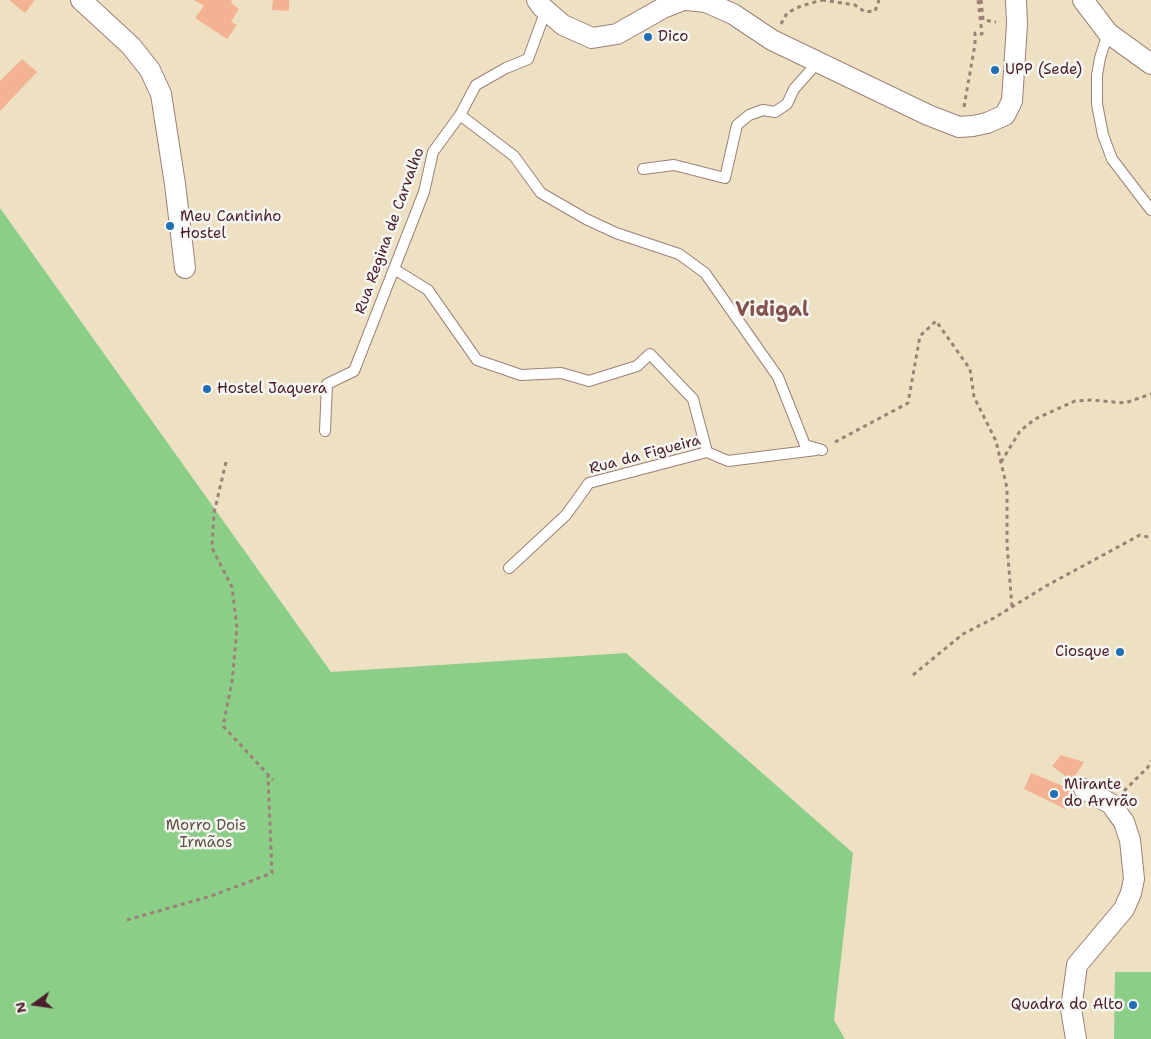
<!DOCTYPE html>
<html>
<head>
<meta charset="utf-8">
<style>
  body { margin:0 }
  #map { position:relative; width:1151px; height:1039px; overflow:hidden; background:#eee1c3; font-family:"Shantell Sans",sans-serif }
  canvas { display:block }
  .north { position:absolute; left:10px; top:979px; width:50px; height:50px; -webkit-text-stroke:4px #f6f6f2; paint-order:stroke; rotate:256deg; font-size:14px; font-weight:700; line-height:20px; text-align:center; color:#4a1f2b }
  .north::after { content:''; display:block; margin:auto; width:18px; height:22px; background:#4a1f2b; clip-path:polygon(50% 0,100% 100%,50% 72%,0 100%) }
</style>
</head>
<body>
<div id="map">
<canvas width="1151" height="1039"></canvas>
<div class="north">N</div>
</div>
<script>
const ctx = document.querySelector('canvas').getContext('2d');
ctx.lineJoin = 'round';
function fillPath(path, color) {
  ctx.fillStyle = color;
  ctx.fill(path, 'evenodd');
}
function poly(rows) {
  const path = new Path2D();
  for (const r of rows) {
    path.moveTo(r[0], r[1]);
    for (let i = 2; i < r.length; i += 2) path.lineTo(r[i], r[i + 1]);
  }
  return path;
}
function trace(path, color, width, dash) {
  ctx.strokeStyle = color;
  ctx.lineWidth = width;
  ctx.lineCap = dash ? 'butt' : 'round';
  ctx.setLineDash(dash || []);
  ctx.stroke(path);
}
function write(font, color, halo, rows, align = 'center') {
  ctx.font = font + ' "Shantell Sans",sans-serif';
  ctx.lineWidth = 5;
  ctx.setLineDash([]);
  ctx.textBaseline = 'middle';
  ctx.strokeStyle = halo;
  ctx.fillStyle = color;
  for (const [text, x, y, turn = 0] of rows) {
    ctx.save();
    ctx.translate(x, y);
    ctx.rotate((+turn || 0) * Math.PI / 180);
    ctx.textAlign = isNaN(turn) ? turn : align;
    if (halo) ctx.strokeText(text, 0, 0);
    ctx.fillText(text, 0, 0);
    ctx.restore();
  }
}
const green = poly([
  [0,208,331,672,626,653,853,853,834,1020,845,1039,0,1039],
  [1115,972,1151,972,1151,1039,1114,1039]
]);
const building = poly([
  [9,0,35,0,25,13],
  [194,0,232,0,231,3,239,9,231,22,237,25,227,39,195,18,204,6],
  [273,0,289,0,289,11,272,10],
  [22,59,37,72,0,111,0,81],
  [1061,755,1084,762,1072,781,1052,766],
  [1031,773,1073,790,1075,798,1065,809,1024,789]
]);
const path = poly([
  [822,0,855,5,865,12,875,11,879,0],
  [981,0,983,20,996,22],
  [781,24,787,13,801,6,822,0],
  [964,107,975,44,975,33,982,34,978,0],
  [835,442,908,403,920,336,936,321,970,369,974,397,996,441,1007,488,1007,545,1012,607],
  [226,462,214,513,212,548,232,587,237,628,232,682,223,726,273,780],
  [1001,462,1020,431,1035,419,1075,401,1091,400,1125,403,1151,394],
  [913,675,963,634,994,618,1046,586,1140,535,1151,538],
  [1124,791,1148,767,1151,761],
  [127,920,211,896,272,873,268,776]
]);
const service = poly([
  [1108,33,1100,58,1097,75,1097,104,1103,135,1112,159,1151,210],
  [460,115,514,156,541,193,586,219,616,233,679,254,705,273,778,377,805,445,822,450],
  [643,169,674,165,725,178,737,125,749,115,763,110,775,112,787,104,794,89,818,62],
  [394,269,428,290,477,360,521,375,561,373,589,381,637,366,650,354,693,399,707,452],
  [325,431,327,384,354,371,424,192,433,152,460,115,476,85,506,68,528,59,546,10],
  [509,568,566,515,589,483,707,452,728,461,816,450]
]);
const minor = poly([
  [81,0,131,46,150,70,161,94,175,184,185,268],
  [537,0,542,7,563,25,592,38,617,34,663,8,683,0],
  [687,0,706,2,733,14,772,40,928,115,959,127,973,126,987,123,1005,115,1012,101,1017,24,1016,0],
  [1083,0,1108,33,1151,64],
  [1076,1039,1071,1009,1077,965,1124,909,1131,893,1134,879,1130,840,1124,822,1111,804,1084,789]
]);
const markers = [
  [648,37,5,"#1f6fb2"],
  [995,70,5,"#1f6fb2"],
  [170,226,5,"#1f6fb2"],
  [207,389,5,"#1f6fb2"],
  [1120,652,5,"#1f6fb2"],
  [1054,794,5,"#1f6fb2"],
  [1133,1005,5,"#1f6fb2"]
];
const poiNames = [
  ["Dico",658,37],
  ["UPP (Sede)",1005,70],
  ["Meu Cantinho",180,217],
  ["Hostel",180,234],
  ["Hostel Jaquera",217,389],
  ["Ciosque",1110,652,"right"],
  ["Mirante",1064,785],
  ["do Arvrão",1064,802],
  ["Quadra do Alto",1123,1005,"right"]
];
const streetNames = [
  ["Rua Regina de Carvalho",390,231,-70],
  ["Rua da Figueira",645,455,-15]
];
const parkNames = [
  ["Morro Dois",206,826],
  ["Irmãos",206,843]
];
const districtNames = [
  ["Vidigal",772,311]
];
fillPath(green, '#8bce87');
fillPath(building, '#f3b392');
trace(service, '#9c8077', 12);
trace(minor, '#9c8077', 22);
trace(path, '#9c8077', 3, [4, 4]);
trace(service, '#fff', 10);
trace(minor, '#fff', 20);
for (const [x, y, r, color] of markers) {
  const dot = new Path2D();
  dot.arc(x, y, r, 0, 2 * Math.PI);
  ctx.fillStyle = color;
  ctx.fill(dot);
  trace(dot, '#f6f6f2', 2);
}
write('15px', '#4a1f2b', '#f6f6f2', poiNames, 'left');
write('15px', '#4a1f2b', '#f6f6f2', streetNames);
write('15px', '#5e5447', '#f6f6f2', parkNames);
write('bold 20px', '#85534f', '#f6f6f2', districtNames);
</script>
</body>
</html>
